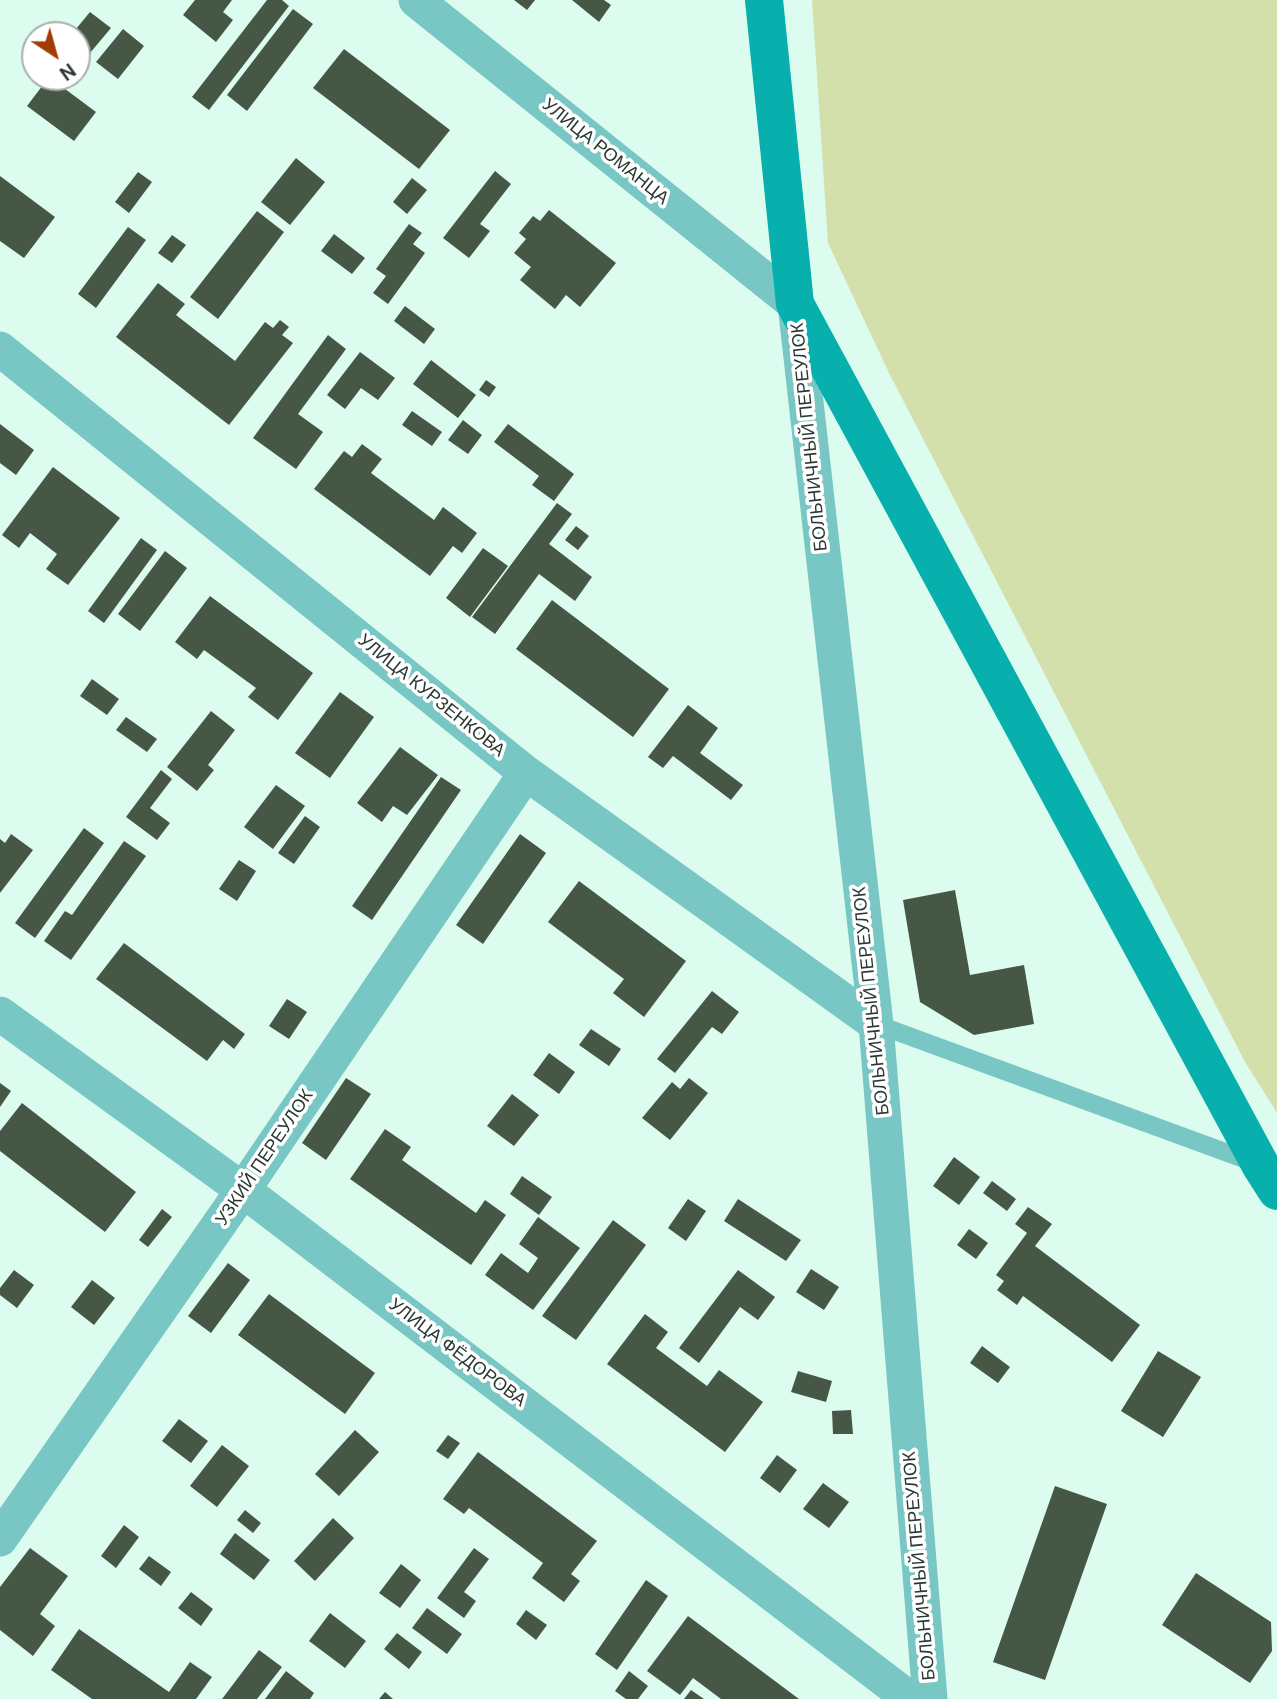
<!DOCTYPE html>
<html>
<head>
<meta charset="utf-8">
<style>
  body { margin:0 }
  #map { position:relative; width:1277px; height:1699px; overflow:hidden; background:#dcfcef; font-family:"DM Sans",sans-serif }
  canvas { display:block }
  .north { position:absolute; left:21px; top:21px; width:70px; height:70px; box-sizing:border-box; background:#fff; border:2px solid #aaafad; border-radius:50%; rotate:144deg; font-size:19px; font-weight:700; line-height:28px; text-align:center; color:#2b3832 }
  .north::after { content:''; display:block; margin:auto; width:24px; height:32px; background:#a13d04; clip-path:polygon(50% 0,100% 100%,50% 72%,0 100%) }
</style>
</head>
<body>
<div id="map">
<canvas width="1277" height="1699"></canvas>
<div class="north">N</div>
</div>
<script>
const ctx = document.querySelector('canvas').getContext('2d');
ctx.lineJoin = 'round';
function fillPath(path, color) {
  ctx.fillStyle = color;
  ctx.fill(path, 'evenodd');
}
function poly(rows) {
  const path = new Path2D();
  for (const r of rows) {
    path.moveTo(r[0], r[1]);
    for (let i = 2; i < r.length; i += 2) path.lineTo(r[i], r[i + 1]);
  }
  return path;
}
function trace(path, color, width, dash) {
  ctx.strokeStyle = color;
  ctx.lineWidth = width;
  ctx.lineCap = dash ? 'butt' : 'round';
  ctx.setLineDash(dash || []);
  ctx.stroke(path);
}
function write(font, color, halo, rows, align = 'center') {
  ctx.font = font + ' "DM Sans",sans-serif';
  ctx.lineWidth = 7;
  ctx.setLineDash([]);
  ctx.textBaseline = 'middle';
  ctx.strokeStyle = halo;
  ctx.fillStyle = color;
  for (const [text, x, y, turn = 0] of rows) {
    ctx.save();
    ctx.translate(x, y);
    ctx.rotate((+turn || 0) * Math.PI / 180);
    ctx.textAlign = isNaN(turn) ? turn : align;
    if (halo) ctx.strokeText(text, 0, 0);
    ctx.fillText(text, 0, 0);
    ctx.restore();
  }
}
const green = poly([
  [812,0,1277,0,1277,1113,1245,1062,889,373,828,243]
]);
const building = poly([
  [195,0,232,0,223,12,233,20,216,42,183,15],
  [267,0,282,0,289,6,209,110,192,97],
  [514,0,535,0,527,10],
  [572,0,604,0,611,5,599,22],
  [293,9,313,24,247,111,227,95],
  [90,12,111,28,90,53,77,43,77,35,71,35],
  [123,29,144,46,118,79,96,62],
  [344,49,450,130,419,169,313,88],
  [49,77,96,112,74,141,27,106],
  [296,158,325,182,290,225,261,202],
  [495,171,511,184,480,224,490,231,469,258,443,238],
  [138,172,152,182,129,213,115,202],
  [0,176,55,217,24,258,0,241],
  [412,178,427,190,407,214,393,202],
  [549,210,616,263,580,307,566,295,555,309,520,280,531,267,514,253,526,239,519,233,533,216,540,221],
  [257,211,284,232,218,319,190,297],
  [409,224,422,233,413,244,425,253,388,304,373,293,386,276,376,269],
  [128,227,146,240,96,308,78,294],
  [334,234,365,258,352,274,321,251],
  [172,235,186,245,172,263,158,253],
  [158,283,185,304,176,315,235,361,265,322,273,328,280,320,289,327,282,335,293,343,229,425,116,337],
  [405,306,435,329,424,344,394,321],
  [328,335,346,349,298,414,323,432,296,469,253,438],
  [360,352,395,378,378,400,361,388,345,409,327,395],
  [431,360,476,395,458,418,413,384],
  [486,380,496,387,489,397,479,390],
  [412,411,442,432,432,446,402,425],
  [463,420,482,435,468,454,448,440],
  [0,424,34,450,16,475,0,463],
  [508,424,574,474,554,501,532,485,539,476,494,442],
  [362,444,382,459,371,473,434,520,443,507,477,533,462,553,453,546,430,576,314,489,344,451,352,457],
  [53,467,120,518,68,585,46,569,57,554,30,533,19,548,2,535],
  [557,503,572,514,549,544,592,577,575,601,539,574,495,634,472,617],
  [576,526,589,536,578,550,565,540],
  [141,538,157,550,104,623,88,611],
  [483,548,508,566,470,617,446,598],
  [165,551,187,568,140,631,118,614],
  [210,596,313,673,278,720,248,697,256,688,204,650,197,659,175,642],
  [552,600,669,689,633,737,516,649],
  [92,679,119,699,107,715,80,696],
  [340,692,374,717,330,778,295,753],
  [688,705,718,728,700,753,743,785,731,800,673,756,663,768,648,757],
  [211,711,235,730,208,765,214,770,197,791,167,767],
  [126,717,157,739,147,752,116,730],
  [400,747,438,775,407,815,393,806,382,822,357,803],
  [161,770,172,779,150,808,170,823,157,840,126,817],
  [441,777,461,790,372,920,352,906],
  [276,785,305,806,273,849,244,827],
  [305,816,320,827,294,864,278,853],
  [84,828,104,843,35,938,15,923],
  [11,834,33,850,0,893,0,839,5,843],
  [520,834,546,853,483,944,456,925],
  [124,841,146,856,71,960,44,941,65,911,72,915],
  [239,860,256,871,237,901,219,889],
  [579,881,686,961,644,1017,613,993,624,979,548,922],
  [955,890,970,975,1024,965,1034,1024,974,1035,920,1002,903,900],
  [124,943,245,1034,234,1049,223,1040,207,1061,96,979],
  [712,991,739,1012,722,1034,712,1027,675,1073,657,1059],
  [287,999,307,1012,289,1039,269,1026],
  [591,1029,621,1049,609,1066,579,1045],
  [549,1053,575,1072,559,1094,533,1075],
  [346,1078,371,1094,326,1160,302,1143],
  [689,1078,708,1093,670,1140,642,1118,672,1082,680,1089],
  [0,1083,11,1091,0,1107],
  [512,1094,539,1115,514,1146,487,1126],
  [22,1103,136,1192,105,1232,0,1151,0,1131],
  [385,1129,411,1147,402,1160,476,1213,485,1200,506,1215,471,1265,350,1179],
  [954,1157,980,1177,959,1205,933,1186],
  [522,1176,552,1197,539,1215,510,1194],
  [992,1181,1016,1199,1007,1211,983,1193],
  [688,1199,706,1211,686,1241,668,1228],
  [738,1199,801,1240,786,1261,724,1221],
  [1028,1207,1052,1224,1035,1246,1140,1325,1112,1362,1023,1296,1017,1305,997,1290,1004,1281,996,1275,1027,1233,1015,1224],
  [162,1209,172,1217,148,1247,139,1240],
  [538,1217,580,1248,533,1310,485,1275,501,1253,528,1273,538,1258,519,1244],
  [613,1220,646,1245,576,1340,542,1316],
  [969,1229,988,1243,976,1259,957,1245],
  [228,1263,250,1280,211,1333,188,1316],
  [811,1269,839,1287,824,1310,796,1292],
  [14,1270,34,1285,17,1308,0,1295,0,1288],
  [738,1270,775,1297,758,1320,740,1307,699,1363,679,1348],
  [92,1280,115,1298,94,1325,71,1307],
  [269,1294,375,1373,345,1414,238,1335],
  [645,1314,668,1332,656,1348,707,1386,719,1370,763,1402,725,1452,607,1364],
  [982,1346,1010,1367,998,1383,970,1363],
  [1158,1351,1201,1377,1163,1437,1121,1411],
  [798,1371,832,1381,826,1402,791,1392],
  [851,1410,853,1434,833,1434,832,1411],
  [179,1419,208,1441,191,1463,162,1441],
  [355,1430,379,1452,339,1496,315,1474],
  [448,1435,460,1443,448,1459,436,1451],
  [222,1445,249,1466,217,1507,190,1486],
  [478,1452,597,1541,571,1574,580,1581,564,1602,532,1578,543,1563,469,1508,464,1514,443,1499],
  [777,1455,797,1470,780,1493,760,1478],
  [823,1483,849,1502,829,1528,803,1509],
  [1055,1486,1107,1504,1045,1680,993,1662],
  [245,1510,261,1523,253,1533,237,1520],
  [333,1518,354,1538,315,1581,294,1561],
  [124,1525,139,1537,116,1568,101,1556],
  [235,1533,270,1560,254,1580,220,1554],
  [30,1548,68,1576,40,1614,55,1626,33,1656,0,1630,0,1587],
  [474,1548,489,1559,464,1592,476,1601,464,1618,437,1598],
  [149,1556,171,1572,161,1586,139,1569],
  [401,1564,421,1580,400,1608,379,1593],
  [1196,1573,1271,1622,1272,1651,1250,1683,1162,1625],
  [646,1580,668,1596,617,1670,595,1654],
  [191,1592,213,1609,201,1626,178,1608],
  [427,1608,462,1634,447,1654,412,1628],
  [526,1610,547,1625,536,1640,516,1624],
  [330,1613,366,1641,345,1668,309,1641],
  [688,1616,799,1699,721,1699,693,1678,680,1695,647,1671],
  [79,1629,169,1692,190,1662,212,1677,196,1699,92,1699,51,1670],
  [397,1633,422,1652,409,1669,384,1649],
  [259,1650,282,1667,257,1699,222,1699],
  [286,1671,314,1693,310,1699,265,1699],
  [629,1671,648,1686,638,1699,626,1699,615,1691],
  [691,1690,704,1699,684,1699],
  [385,1692,393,1699,379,1699]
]);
const lane = poly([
  [876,1024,1255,1163]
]);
const street = poly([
  [416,0,795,304,876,1024,930,1699],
  [0,349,526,773,876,1024],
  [0,1014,243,1190,910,1699],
  [0,1539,243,1190,526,773]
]);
const secondary = poly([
  [764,0,795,304,1261,1166,1277,1191]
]);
const streetNames = [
  ["УЛИЦА РОМАНЦА",605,152,39],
  ["БОЛЬНИЧНЫЙ ПЕРЕУЛОК",810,437,-96],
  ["УЛИЦА КУРЗЕНКОВА",431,696,39],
  ["БОЛЬНИЧНЫЙ ПЕРЕУЛОК",872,1001,-96],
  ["УЗКИЙ ПЕРЕУЛОК",265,1158,-56],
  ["УЛИЦА ФЁДОРОВА",457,1353,37],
  ["БОЛЬНИЧНЫЙ ПЕРЕУЛОК",920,1566,-95]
];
fillPath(green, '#d4e0ac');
fillPath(building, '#465845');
trace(lane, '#79c7c4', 18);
trace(street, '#79c7c4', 35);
trace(secondary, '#07afad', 38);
write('18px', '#2b3832', '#fff', streetNames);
</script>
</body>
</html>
